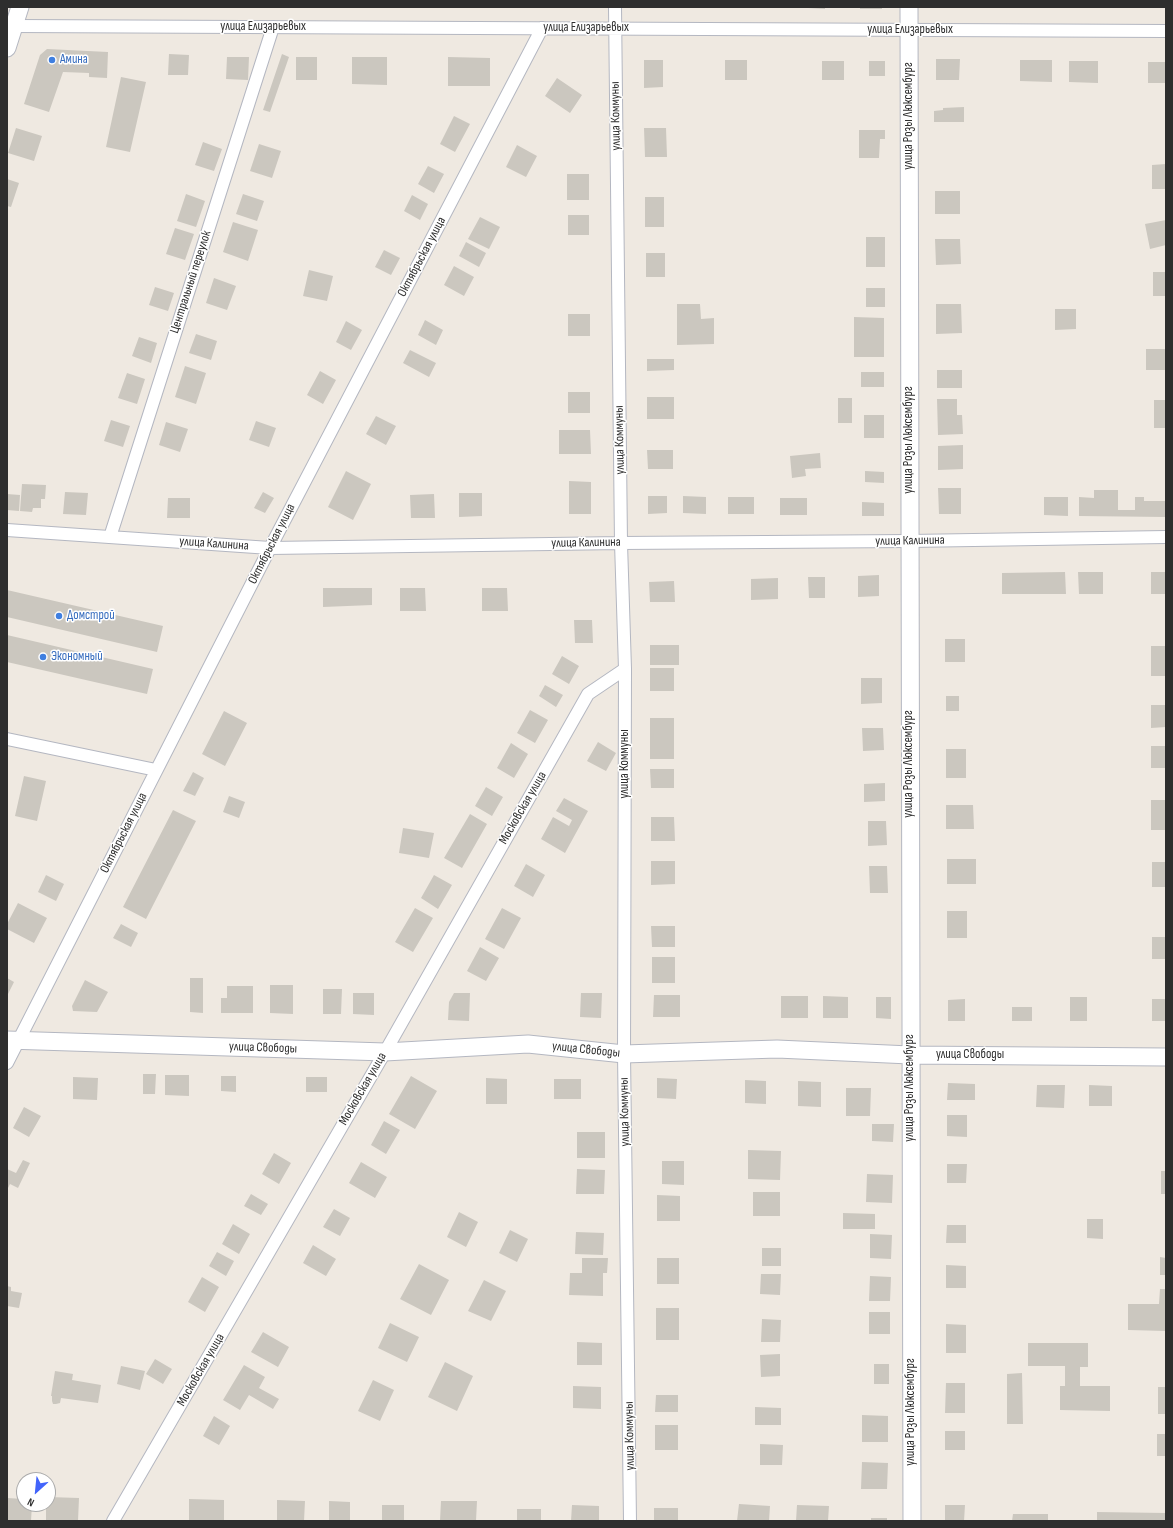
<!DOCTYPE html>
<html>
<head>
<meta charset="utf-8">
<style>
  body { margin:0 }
  #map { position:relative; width:1173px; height:1528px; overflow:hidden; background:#efe9e1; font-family:"Sofia Sans Condensed",sans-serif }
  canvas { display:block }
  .frame { position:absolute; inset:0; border:8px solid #2e2e2e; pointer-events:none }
  .north { position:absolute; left:16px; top:1472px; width:40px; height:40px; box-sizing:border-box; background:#fff; border:1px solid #ababab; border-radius:50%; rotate:207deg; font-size:11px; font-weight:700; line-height:16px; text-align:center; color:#2e2e2e }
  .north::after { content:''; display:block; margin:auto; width:14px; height:18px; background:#4264fb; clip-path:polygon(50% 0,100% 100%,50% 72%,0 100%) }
</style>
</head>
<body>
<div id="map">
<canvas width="1173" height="1528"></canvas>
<div class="frame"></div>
<div class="north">N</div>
</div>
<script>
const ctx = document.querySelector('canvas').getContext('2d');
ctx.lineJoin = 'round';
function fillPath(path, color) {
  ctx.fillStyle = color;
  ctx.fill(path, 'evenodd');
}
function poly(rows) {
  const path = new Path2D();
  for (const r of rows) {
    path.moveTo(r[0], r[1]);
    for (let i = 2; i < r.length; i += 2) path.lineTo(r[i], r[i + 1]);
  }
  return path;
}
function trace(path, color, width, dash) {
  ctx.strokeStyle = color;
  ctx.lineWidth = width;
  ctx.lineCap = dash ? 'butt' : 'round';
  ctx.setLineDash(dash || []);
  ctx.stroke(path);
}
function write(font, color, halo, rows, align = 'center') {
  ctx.font = font + ' "Sofia Sans Condensed",sans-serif';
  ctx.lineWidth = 3;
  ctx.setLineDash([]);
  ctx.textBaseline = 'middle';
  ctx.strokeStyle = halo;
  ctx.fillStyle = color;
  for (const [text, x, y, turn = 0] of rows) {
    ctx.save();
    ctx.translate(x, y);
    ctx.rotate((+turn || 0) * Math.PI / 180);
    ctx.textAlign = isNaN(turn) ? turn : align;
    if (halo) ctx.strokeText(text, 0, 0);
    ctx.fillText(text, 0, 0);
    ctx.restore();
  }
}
const building = poly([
  [808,7,825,7,825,9,808,8],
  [860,7,882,7,882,9,860,9],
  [47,49,108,52,107,78,89,77,89,73,63,72,49,112,24,104,40,55],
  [169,54,189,55,188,75,168,75],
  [282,54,289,57,270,112,263,110],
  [227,57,249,57,248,80,226,79],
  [296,57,317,57,317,80,296,80],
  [352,57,387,57,387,85,352,84],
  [448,57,490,58,490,86,448,86],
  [936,59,960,59,959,80,936,80],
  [644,60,663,60,663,87,644,88],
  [725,60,747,60,747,80,725,80],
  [1020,60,1052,60,1052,82,1020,81],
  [822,61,844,61,844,80,822,80],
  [869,61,885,61,885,76,869,76],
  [1069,61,1098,61,1098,83,1069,82],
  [1148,62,1166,62,1166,83,1148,83],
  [121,77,146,82,130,152,106,147],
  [557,78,582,95,570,113,545,96],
  [964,107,964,122,934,122,934,111,943,110,943,108],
  [454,116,470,124,455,152,440,144],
  [16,128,42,136,34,161,8,153],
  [644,128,666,128,667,157,645,157],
  [859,130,885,130,885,139,880,139,879,158,859,158],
  [203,142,222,149,214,171,195,165],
  [259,144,281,151,272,178,250,171],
  [517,145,537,156,526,177,506,167],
  [1166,164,1166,189,1152,189,1152,165],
  [428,166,444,174,434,193,418,184],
  [567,174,589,174,589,200,567,200],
  [7,179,19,183,11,207,7,206],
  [935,191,960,191,960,214,935,214],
  [186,194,205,201,196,227,177,221],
  [243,194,264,201,257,221,236,214],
  [412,195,428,204,420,220,404,211],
  [645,197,664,197,664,227,645,227],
  [568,215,589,215,589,235,568,235],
  [480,217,500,227,489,249,468,239],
  [1166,220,1166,245,1150,249,1145,224],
  [233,222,258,230,248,261,223,252],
  [175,228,194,234,185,260,166,254],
  [866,237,885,237,885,267,866,267],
  [935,239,960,239,961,264,936,265],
  [466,242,486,253,479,267,459,256],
  [384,250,400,258,391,275,375,267],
  [646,253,665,253,665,277,646,277],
  [454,266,474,277,464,296,444,285],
  [309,270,333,276,327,301,303,296],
  [1153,272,1166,272,1166,296,1153,296],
  [214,278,236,286,227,310,206,303],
  [155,287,174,293,168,311,149,305],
  [866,288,885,288,885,307,866,307],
  [677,304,700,304,701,319,714,318,714,344,677,345],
  [936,304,961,304,962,333,936,334],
  [1055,309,1076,309,1076,329,1055,330],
  [568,314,590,314,590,336,568,336],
  [854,317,884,318,884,357,854,357],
  [425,320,443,330,436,345,418,335],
  [346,321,362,330,351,350,336,342],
  [196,334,217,341,211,360,189,353],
  [139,337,157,343,151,363,132,356],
  [1146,349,1166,349,1166,370,1146,370],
  [410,350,436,363,429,377,403,363],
  [647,359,674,359,674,370,647,371],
  [185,366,206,373,196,404,175,397],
  [937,370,962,370,962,388,937,388],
  [320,371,336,380,323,404,307,395],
  [861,372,884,372,884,387,861,387],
  [127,373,145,379,137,404,118,398],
  [568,392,590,392,590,413,568,413],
  [647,397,674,397,674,419,647,419],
  [838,398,852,398,852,423,838,423],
  [937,399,957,399,957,415,962,415,963,434,938,435],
  [1154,400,1166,400,1166,428,1154,428],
  [864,415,884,415,884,438,864,438],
  [376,416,396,426,386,445,366,434],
  [111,420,130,426,123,447,104,441],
  [256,421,276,428,269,447,249,440],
  [166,422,188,429,180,452,159,445],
  [559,430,590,430,591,454,559,454],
  [963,445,963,469,938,470,938,446],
  [647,450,673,450,673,469,648,469],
  [820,453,821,468,805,469,806,476,792,478,790,456],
  [346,471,371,484,353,520,328,507],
  [865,471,884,472,884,483,865,482],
  [569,481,591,482,591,514,569,514],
  [22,484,46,485,45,499,41,499,41,508,33,508,32,512,20,511],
  [938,488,961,488,961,514,939,514],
  [1094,490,1118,490,1118,510,1135,510,1135,497,1144,497,1144,501,1166,501,1166,517,1079,516,1079,497,1094,498],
  [65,492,88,493,86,515,63,514],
  [263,492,274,498,265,513,254,508],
  [459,493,482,493,482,516,459,517],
  [7,494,20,495,19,511,7,510],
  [434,494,435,518,411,518,410,495],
  [648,496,667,496,667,513,648,514],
  [683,496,706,497,706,514,683,513],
  [728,497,754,497,754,514,728,514],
  [1044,497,1068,497,1068,516,1044,515],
  [168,498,190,498,190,518,167,518],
  [780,498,807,498,807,515,780,515],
  [862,502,884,503,884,516,862,516],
  [1065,572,1066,594,1002,594,1002,573],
  [1078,572,1103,572,1103,594,1079,594],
  [1151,572,1166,572,1166,594,1151,594],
  [879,575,879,596,858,597,858,576],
  [808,577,825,577,825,598,809,598],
  [778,578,778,599,751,600,751,579],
  [674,581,675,602,650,602,649,582],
  [323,588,372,588,372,605,323,607],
  [400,588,425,588,426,611,400,611],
  [482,588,507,588,508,611,482,611],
  [7,590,163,626,157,652,7,617],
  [574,620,592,620,593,643,575,643],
  [7,635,153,669,147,694,7,662],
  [945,639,965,639,965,662,945,662],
  [650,645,679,645,679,665,650,665],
  [1151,646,1166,646,1166,676,1151,676],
  [562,656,579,666,569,684,552,674],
  [650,668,674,668,674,691,650,691],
  [861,678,882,678,882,703,861,704],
  [545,685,563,695,556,707,539,696],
  [946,696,959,696,959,711,946,711],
  [1151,705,1166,705,1166,727,1151,728],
  [530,710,548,720,535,743,517,733],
  [224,711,247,723,225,766,202,754],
  [650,718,674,718,674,759,650,759],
  [862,728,883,728,884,750,863,751],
  [598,742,616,753,606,771,587,761],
  [511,743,528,754,514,778,497,768],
  [1151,746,1166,746,1166,768,1151,768],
  [946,749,966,749,966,778,946,778],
  [650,769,674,769,674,788,651,788],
  [193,772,204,778,195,796,183,791],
  [24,776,46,781,37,821,15,816],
  [885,783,885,801,864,802,864,784],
  [486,787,503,797,492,816,475,806],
  [229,796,245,802,239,818,223,812],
  [564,798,588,811,565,853,541,839,553,817,569,826,572,820,556,811],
  [1151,800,1166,800,1166,830,1151,830],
  [946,805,973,805,974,829,946,829],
  [173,810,196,821,146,919,123,907],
  [470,814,487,824,462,868,444,858],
  [651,817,674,817,675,841,651,841],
  [868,821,886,821,887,845,868,846],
  [403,828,434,833,429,858,399,853],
  [947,859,976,859,976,884,947,884],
  [651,861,675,861,675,884,651,885],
  [1152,862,1166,862,1166,887,1152,887],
  [526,864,545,875,533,897,514,886],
  [869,866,887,866,888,893,870,893],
  [46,875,64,884,56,901,38,892],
  [434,875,452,885,438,909,421,898],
  [18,903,47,918,34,943,7,929,7,924],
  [415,908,433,918,413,952,395,942],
  [502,908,521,918,504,949,485,939],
  [947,911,967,911,967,938,947,938],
  [121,924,138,933,131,947,113,938],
  [651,926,675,926,675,947,652,947],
  [1152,937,1166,937,1166,959,1152,959],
  [480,947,499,958,486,981,467,971],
  [652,957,675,957,675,983,652,983],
  [7,978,14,982,7,996],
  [190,978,203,978,203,1013,190,1012],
  [85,980,108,992,97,1012,73,1011,72,1006],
  [270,985,293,985,293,1014,270,1013],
  [227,986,253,986,253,1013,221,1013,221,998,227,998],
  [323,989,342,989,341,1014,323,1014],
  [353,993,374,993,374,1015,353,1014],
  [454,993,470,993,469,1021,448,1020,449,1002],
  [581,993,602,993,601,1018,580,1017],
  [654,995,680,995,680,1017,653,1017],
  [781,996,808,996,808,1018,781,1018],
  [823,996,848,997,848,1018,823,1018],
  [876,997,891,997,891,1019,876,1018],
  [1070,997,1087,997,1087,1021,1070,1021],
  [965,999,965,1021,948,1021,948,1000],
  [1152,999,1166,999,1166,1021,1152,1021],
  [1012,1007,1032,1007,1032,1021,1012,1021],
  [143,1074,156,1074,155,1094,143,1094],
  [165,1075,189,1075,189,1096,165,1095],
  [221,1076,236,1076,236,1092,221,1091],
  [411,1076,437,1091,415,1129,389,1114],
  [73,1077,98,1078,97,1100,73,1099],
  [306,1077,327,1077,327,1092,306,1092],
  [486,1078,507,1079,507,1104,486,1104],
  [657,1078,677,1079,676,1099,657,1098],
  [554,1079,581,1079,581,1099,554,1099],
  [745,1080,766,1081,766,1104,745,1103],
  [798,1081,821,1082,821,1107,798,1106],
  [948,1083,975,1084,975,1100,947,1100],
  [1037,1085,1065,1085,1064,1108,1036,1107],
  [1089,1085,1112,1086,1112,1106,1089,1106],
  [846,1088,871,1088,870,1116,846,1116],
  [24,1107,41,1116,29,1137,13,1128],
  [947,1115,967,1115,967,1137,947,1136],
  [384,1121,400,1130,386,1154,371,1145],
  [872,1124,894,1124,893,1142,872,1141],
  [577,1132,605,1132,605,1158,577,1158],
  [748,1150,781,1151,780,1180,748,1179],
  [274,1153,291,1163,279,1184,262,1174],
  [23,1160,30,1163,18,1188,10,1184,7,1190,7,1169,16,1173],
  [662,1161,684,1161,684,1185,662,1184],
  [361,1162,387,1177,375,1198,349,1183],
  [947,1164,967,1164,966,1183,947,1183],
  [577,1169,605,1170,604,1194,576,1194],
  [1161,1171,1166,1171,1166,1194,1161,1194],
  [867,1174,893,1175,892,1203,866,1202],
  [753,1192,780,1192,780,1216,753,1216],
  [251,1194,268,1204,261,1215,244,1206],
  [657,1195,680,1196,680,1221,657,1221],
  [334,1209,350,1218,340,1236,323,1227],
  [459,1212,478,1222,466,1247,447,1237],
  [843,1213,875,1214,875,1229,843,1229],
  [1087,1219,1103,1219,1103,1239,1087,1238],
  [233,1224,250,1234,239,1254,222,1244],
  [947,1225,966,1225,966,1243,946,1243],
  [510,1230,528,1239,517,1262,499,1253],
  [576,1232,604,1233,603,1255,575,1254],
  [870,1234,892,1235,891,1259,870,1258],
  [313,1245,336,1259,326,1276,303,1263],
  [762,1248,781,1248,781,1266,762,1266],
  [217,1252,234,1261,226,1276,209,1266],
  [1160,1257,1166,1258,1166,1275,1160,1275],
  [582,1258,608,1258,607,1273,603,1273,603,1296,569,1295,570,1273,582,1273],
  [657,1258,679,1258,679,1284,657,1284],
  [419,1264,449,1280,431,1315,400,1299],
  [946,1265,966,1266,966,1288,946,1288],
  [761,1274,781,1274,780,1295,760,1294],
  [870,1276,891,1277,890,1301,869,1301],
  [202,1277,219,1287,205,1312,188,1302],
  [484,1280,506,1291,491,1321,468,1311],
  [7,1286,11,1287,11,1291,22,1293,19,1308,7,1306],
  [1160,1289,1166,1289,1166,1331,1128,1330,1128,1304,1159,1304],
  [656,1308,679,1308,679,1340,656,1340],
  [869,1312,890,1312,890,1334,869,1334],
  [762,1319,781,1320,780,1342,761,1342],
  [390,1323,419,1337,407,1362,378,1348],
  [946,1324,966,1325,966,1353,946,1353],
  [263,1332,289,1347,278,1367,251,1352],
  [577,1342,602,1343,602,1365,577,1365],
  [1028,1343,1088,1343,1088,1367,1080,1367,1080,1386,1110,1386,1110,1411,1060,1410,1060,1386,1065,1386,1065,1366,1028,1366],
  [780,1354,780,1376,761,1377,760,1355],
  [155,1359,172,1369,163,1384,146,1374],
  [445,1362,473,1376,457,1411,428,1397],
  [874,1364,889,1364,889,1384,874,1384],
  [244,1365,265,1377,259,1388,279,1399,273,1409,249,1395,240,1410,223,1400],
  [121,1366,145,1371,140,1390,117,1384],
  [55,1371,73,1374,72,1380,101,1385,98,1403,61,1398,60,1403,56,1404,53,1404,52,1401,52,1396,51,1396],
  [1022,1373,1023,1424,1007,1424,1007,1374],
  [373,1380,394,1390,380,1421,358,1411],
  [946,1383,965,1383,965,1413,945,1413],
  [573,1386,601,1387,601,1409,573,1408],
  [1158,1387,1166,1387,1166,1414,1158,1414],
  [656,1395,678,1395,678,1412,655,1412],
  [755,1407,781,1408,781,1425,755,1425],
  [862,1415,888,1416,888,1442,862,1442],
  [214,1416,230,1426,219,1445,203,1436],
  [655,1425,678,1425,678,1450,655,1450],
  [945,1431,965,1431,965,1450,945,1450],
  [1157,1434,1166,1434,1166,1456,1157,1456],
  [760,1444,783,1445,782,1465,760,1465],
  [862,1462,888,1463,887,1489,861,1489],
  [48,1497,79,1498,78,1521,46,1521,46,1504,48,1504],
  [7,1498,24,1499,24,1504,32,1504,31,1521,7,1521],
  [189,1499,224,1500,224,1521,189,1521],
  [277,1500,305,1501,304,1521,277,1521],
  [329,1501,350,1502,350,1521,329,1521],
  [441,1501,477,1501,476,1521,440,1521],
  [739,1504,770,1506,769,1521,737,1521],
  [382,1505,404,1505,404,1521,382,1521],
  [572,1505,599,1506,599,1521,571,1521],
  [797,1505,829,1506,828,1521,796,1521],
  [945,1505,965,1505,964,1521,945,1521],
  [654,1508,678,1508,678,1521,654,1521],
  [517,1509,541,1509,541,1521,517,1521],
  [1097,1512,1166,1513,1166,1521,1097,1521],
  [1013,1514,1048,1514,1048,1521,1012,1521],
  [871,1518,887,1518,887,1521,871,1521]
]);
const street = poly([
  [615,7,621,543,625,669,624,1054,630,1521],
  [14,26,1166,31],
  [7,530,270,548,621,543,909,541,1166,537],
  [110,537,273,27],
  [7,739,156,770],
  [7,1063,270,548,542,28],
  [113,1521,385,1052,588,694,625,669]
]);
const secondary = poly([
  [909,7,912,1521],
  [7,48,20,7],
  [7,1040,385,1052,528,1044,624,1054,777,1049,910,1055,1166,1057]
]);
const markers = [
  [52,60,4,"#3f7fe0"],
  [59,616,4,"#3f7fe0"],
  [43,657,4,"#3f7fe0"]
];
const streetNames = [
  ["улица Елизарьевых",263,27],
  ["улица Елизарьевых",586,28],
  ["улица Елизарьевых",910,30],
  ["улица Коммуны",616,116,-91],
  ["улица Розы Люксембург",909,116,-90],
  ["Октябрьская улица",422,257,-62],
  ["Центральный переулок",191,282,-72],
  ["улица Коммуны",620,440,-91],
  ["улица Розы Люксембург",909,440,-90],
  ["улица Калинина",910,541,-1],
  ["улица Калинина",586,543,-1],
  ["улица Калинина",214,544,4],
  ["Октябрьская улица",272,544,-63],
  ["улица Коммуны",625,764,-90],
  ["улица Розы Люксембург",909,764,-90],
  ["Московская улица",523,808,-60],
  ["Октябрьская улица",124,833,-63],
  ["улица Свободы",263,1048,2],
  ["улица Свободы",586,1050,6],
  ["улица Свободы",970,1055],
  ["улица Розы Люксембург",910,1088,-90],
  ["Московская улица",363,1089,-60],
  ["улица Коммуны",625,1112,-91],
  ["Московская улица",201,1370,-60],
  ["улица Розы Люксембург",911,1412,-90],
  ["улица Коммуны",630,1436,-91]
];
const shopNames = [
  ["Амина",60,60],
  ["Домстрой",67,616],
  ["Экономный",51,657]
];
fillPath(building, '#cbc7bf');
trace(street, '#b4b7c1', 14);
trace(secondary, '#b4b7c1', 19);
trace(street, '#fff', 12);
trace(secondary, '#fff', 17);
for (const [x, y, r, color] of markers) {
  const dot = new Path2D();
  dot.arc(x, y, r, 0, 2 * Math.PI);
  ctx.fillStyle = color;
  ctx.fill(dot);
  trace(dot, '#fff', 1.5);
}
write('13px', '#2e2e2e', '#fff', streetNames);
write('13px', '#366cbe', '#fff', shopNames, 'left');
</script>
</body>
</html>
